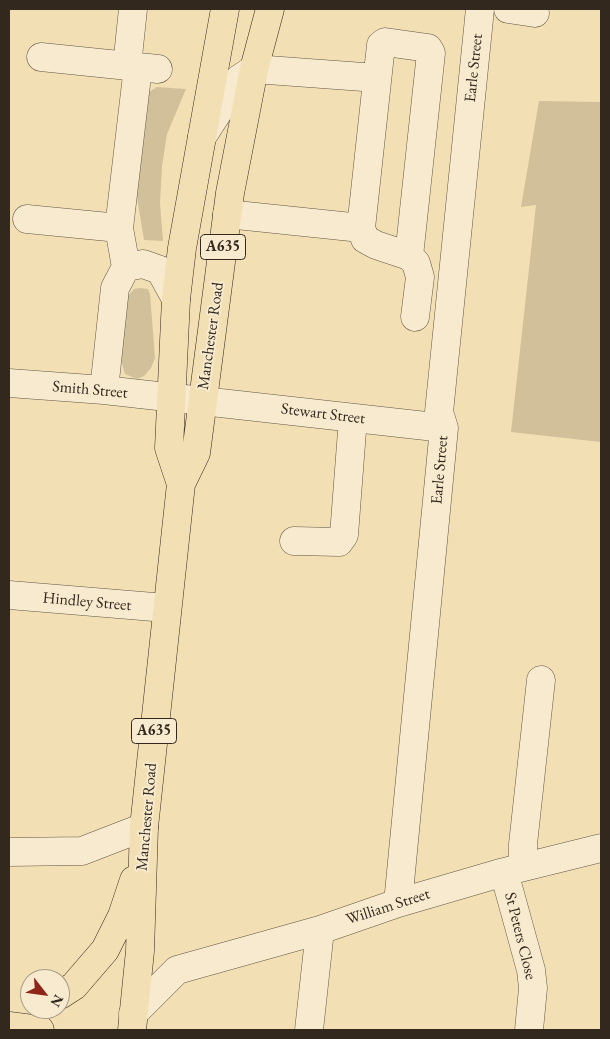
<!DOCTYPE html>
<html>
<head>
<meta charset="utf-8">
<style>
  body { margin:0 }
  #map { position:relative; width:610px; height:1039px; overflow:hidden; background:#f2dfb4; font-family:"EB Garamond",serif }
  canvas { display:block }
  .frame { position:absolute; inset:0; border:10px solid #32281e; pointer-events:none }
  .north { position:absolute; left:20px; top:969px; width:50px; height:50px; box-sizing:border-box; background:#f7eace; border:1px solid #a89c88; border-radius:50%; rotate:120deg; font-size:14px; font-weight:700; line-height:20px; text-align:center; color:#32281e }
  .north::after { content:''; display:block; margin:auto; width:18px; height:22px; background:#8f2418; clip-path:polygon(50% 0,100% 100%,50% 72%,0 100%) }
</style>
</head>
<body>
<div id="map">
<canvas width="610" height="1039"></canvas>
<div class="frame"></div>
<div class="north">N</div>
</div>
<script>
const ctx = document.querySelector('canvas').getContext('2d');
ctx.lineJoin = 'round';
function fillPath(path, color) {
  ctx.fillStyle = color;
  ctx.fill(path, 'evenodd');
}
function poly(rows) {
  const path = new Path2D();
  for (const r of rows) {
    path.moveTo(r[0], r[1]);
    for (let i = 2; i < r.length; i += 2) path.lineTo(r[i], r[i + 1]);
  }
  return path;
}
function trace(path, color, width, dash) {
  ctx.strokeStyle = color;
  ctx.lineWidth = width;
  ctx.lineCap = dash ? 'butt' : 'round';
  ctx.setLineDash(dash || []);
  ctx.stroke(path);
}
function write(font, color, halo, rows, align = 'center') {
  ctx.font = font + ' "EB Garamond",serif';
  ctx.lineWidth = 4;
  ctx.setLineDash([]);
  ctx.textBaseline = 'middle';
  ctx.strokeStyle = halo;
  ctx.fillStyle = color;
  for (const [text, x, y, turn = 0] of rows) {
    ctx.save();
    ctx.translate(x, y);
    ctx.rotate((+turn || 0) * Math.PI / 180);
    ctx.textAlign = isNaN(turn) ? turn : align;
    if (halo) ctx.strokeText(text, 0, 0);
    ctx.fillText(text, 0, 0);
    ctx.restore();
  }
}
const green = poly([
  [157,87,186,89,167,134,162,166,160,203,163,241,144,240,135,185,149,92],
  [539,101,601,102,601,442,511,432,536,205,521,207],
  [140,288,148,289,150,294,155,358,151,368,144,376,137,379,125,374,120,356,126,298,134,289]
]);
const minor = poly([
  [508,9,535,13],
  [41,57,158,69],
  [127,66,133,9],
  [202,137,239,79,254,69,377,78],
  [227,214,361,228,381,45,385,42,428,48,431,53,409,256],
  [27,219,119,228],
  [361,228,365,239,376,245,409,256,416,263,420,277,415,317],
  [126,267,119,228,138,67],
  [9,383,104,390,444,428],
  [104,390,115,288,126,267,143,264,160,270,176,299],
  [294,541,339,542,344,535,353,418],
  [9,595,166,608],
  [9,852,82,851,144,827],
  [523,867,523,844,541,680],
  [504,872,531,970,533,988,529,1030],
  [398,903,444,428,439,412,480,9],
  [133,1014,177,970,320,930,398,903,504,872,601,848],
  [309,1030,320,930]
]);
const highway = poly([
  [181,484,169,448,176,299,182,248,225,9],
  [60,995,74,986,105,950,122,916,134,880],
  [9,1026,40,1030],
  [132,1030,140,951,144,827,181,484,196,453,230,193,254,69,270,9]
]);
const shields = [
  [223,247,45],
  [154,731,45]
];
const shieldNames = [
  ["A635",223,247],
  ["A635",154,731]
];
const streetNames = [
  ["Earle Street",474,68,-84],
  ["Manchester Road",211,336,-82],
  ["Smith Street",90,390,5],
  ["Stewart Street",323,414,7],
  ["Earle Street",440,470,-85],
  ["Hindley Street",87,602,5],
  ["Manchester Road",147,817,-85],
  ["William Street",388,907,-18],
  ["St Peters Close",520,936,76]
];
fillPath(green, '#d1c09a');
trace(minor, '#625644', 29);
trace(highway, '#32281e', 29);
trace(minor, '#f7eace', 28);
trace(highway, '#f2dfb4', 28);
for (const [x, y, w] of shields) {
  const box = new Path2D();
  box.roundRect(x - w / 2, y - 12.5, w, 25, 4);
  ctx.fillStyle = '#f7eace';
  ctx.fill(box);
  trace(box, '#32281e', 1);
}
write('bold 15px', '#32281e', null, shieldNames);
write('16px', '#32281e', '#f7eace', streetNames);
</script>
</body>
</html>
